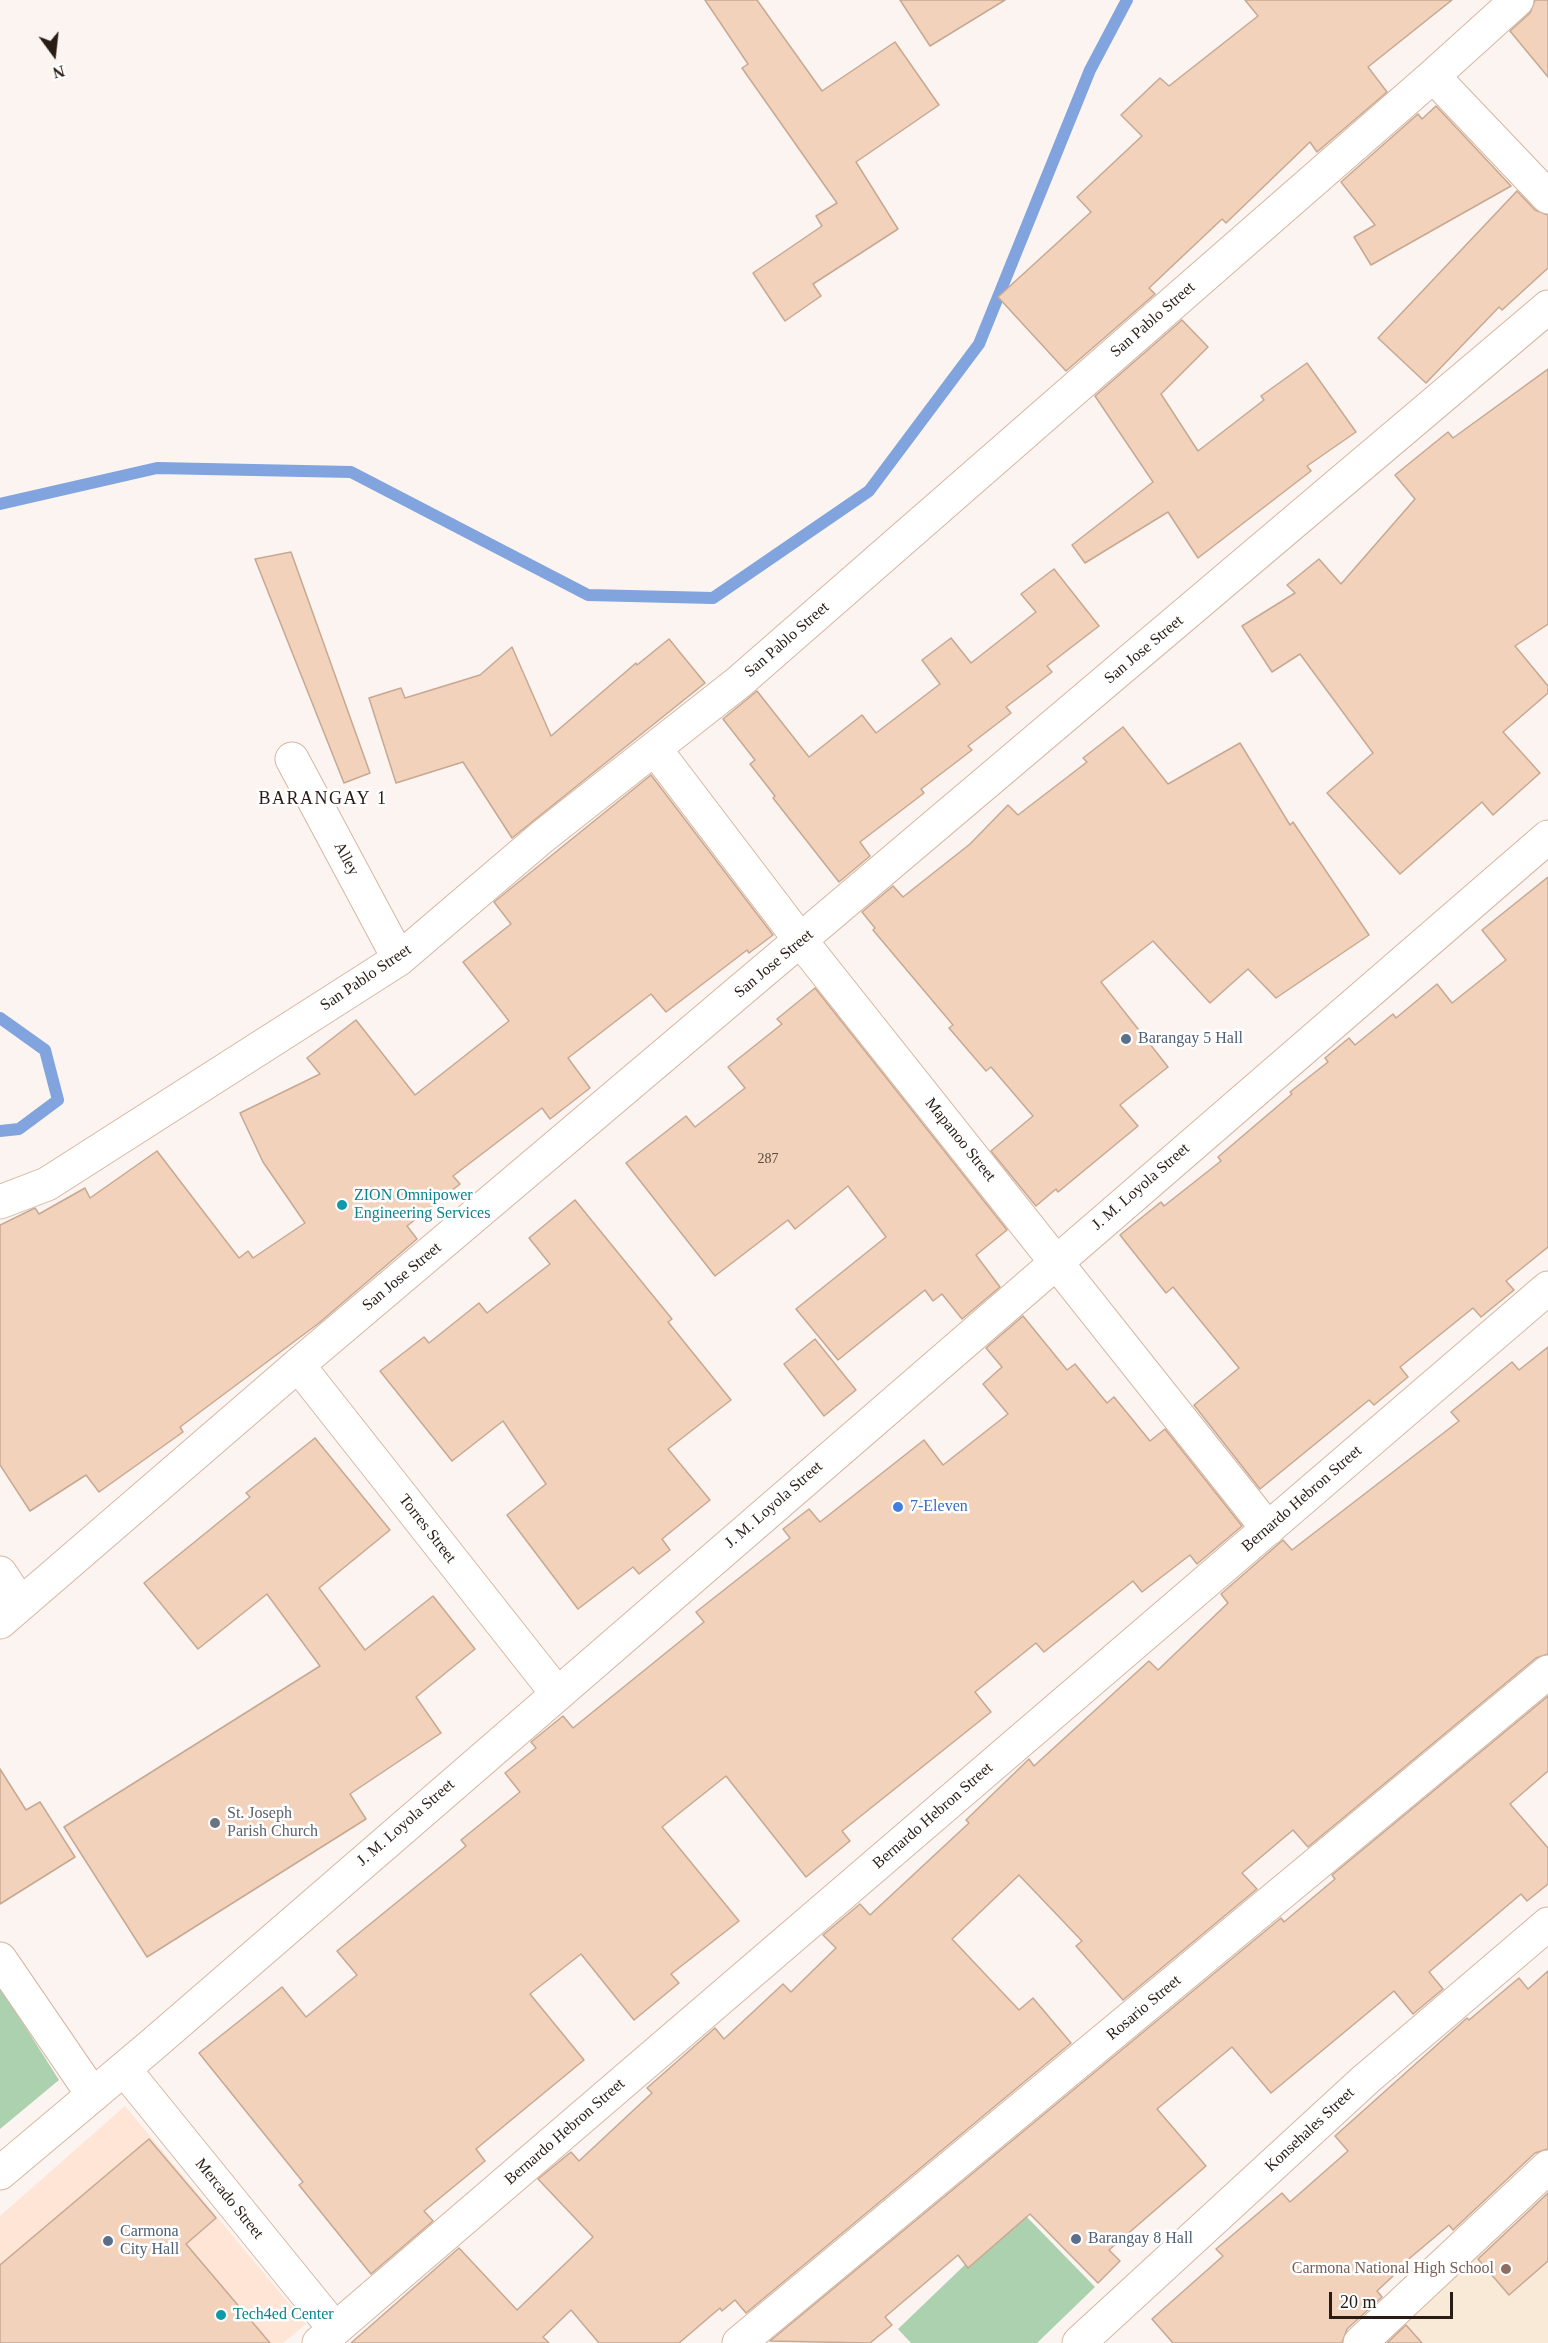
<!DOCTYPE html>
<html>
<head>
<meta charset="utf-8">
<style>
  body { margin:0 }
  #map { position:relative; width:1548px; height:2343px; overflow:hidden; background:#fbf4f0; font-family:"Times New Roman",serif }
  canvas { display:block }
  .north { position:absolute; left:24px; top:24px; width:60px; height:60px; -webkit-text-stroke:4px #fff; paint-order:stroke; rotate:165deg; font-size:16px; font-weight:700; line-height:24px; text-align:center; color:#291c15 }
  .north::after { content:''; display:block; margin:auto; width:21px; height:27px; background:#291c15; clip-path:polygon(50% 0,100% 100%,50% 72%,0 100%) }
  .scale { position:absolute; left:1329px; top:2292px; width:124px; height:27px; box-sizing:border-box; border:3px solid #291c15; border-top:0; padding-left:8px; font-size:18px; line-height:21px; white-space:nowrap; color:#291c15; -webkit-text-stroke:4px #fff; paint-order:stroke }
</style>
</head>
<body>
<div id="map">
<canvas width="1548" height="2343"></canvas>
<div class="north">N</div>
<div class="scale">20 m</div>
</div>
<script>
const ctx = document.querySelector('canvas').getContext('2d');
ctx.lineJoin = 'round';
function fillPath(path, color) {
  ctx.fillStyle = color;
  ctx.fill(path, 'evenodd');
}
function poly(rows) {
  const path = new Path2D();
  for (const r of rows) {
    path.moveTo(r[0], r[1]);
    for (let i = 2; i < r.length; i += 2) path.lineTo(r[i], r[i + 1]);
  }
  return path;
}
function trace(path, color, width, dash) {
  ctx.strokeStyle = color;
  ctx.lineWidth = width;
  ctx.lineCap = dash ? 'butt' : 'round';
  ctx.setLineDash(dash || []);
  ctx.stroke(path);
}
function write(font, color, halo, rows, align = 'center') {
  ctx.font = font + ' "Times New Roman",serif';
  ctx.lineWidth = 5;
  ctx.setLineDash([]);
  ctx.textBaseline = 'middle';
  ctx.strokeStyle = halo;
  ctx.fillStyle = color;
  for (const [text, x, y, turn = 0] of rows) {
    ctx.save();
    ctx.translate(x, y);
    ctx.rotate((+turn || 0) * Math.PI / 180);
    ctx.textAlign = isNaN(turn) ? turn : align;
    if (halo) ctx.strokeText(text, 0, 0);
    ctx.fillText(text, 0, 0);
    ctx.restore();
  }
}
const built = poly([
  [125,2106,306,2324,283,2343,0,2343,0,2216]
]);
const education = poly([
  [1548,2194,1548,2343,1378,2343]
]);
const green = poly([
  [0,1987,59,2080,0,2129],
  [1021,2211,1095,2287,1037,2343,911,2343,898,2329]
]);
const stream = poly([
  [0,504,157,468,351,472,588,595,713,598,869,491,979,344,1090,70,1127,0],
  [0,1018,45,1050,58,1100,19,1129,0,1131]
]);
const building = poly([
  [705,0,757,0,822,91,895,42,939,105,856,162,898,229,813,284,821,296,785,321,753,273,822,226,816,216,837,203,742,68,748,64,705,0],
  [900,0,1005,0,930,46,900,0],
  [1245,0,1452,0,1368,67,1387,92,1317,152,1310,142,1226,223,1222,219,1149,288,1155,294,1066,371,998,297,1091,212,1077,197,1142,136,1121,115,1160,78,1169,86,1258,16,1245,0],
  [1535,0,1548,0,1548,77,1510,31,1530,13,1535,0],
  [1436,106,1511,186,1371,265,1354,237,1375,225,1341,182,1418,114,1422,119,1436,106],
  [1517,191,1535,210,1548,215,1548,268,1502,310,1499,307,1426,383,1378,338,1517,191],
  [1182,320,1208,347,1161,394,1198,451,1264,400,1261,396,1307,363,1356,432,1307,466,1311,471,1198,558,1168,512,1085,563,1072,545,1153,482,1095,396,1182,320],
  [1548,369,1548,624,1515,646,1548,686,1548,693,1503,732,1540,773,1493,815,1482,802,1400,874,1327,793,1373,753,1300,654,1272,672,1242,626,1295,593,1287,585,1319,559,1341,584,1415,499,1395,475,1448,432,1453,438,1548,369],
  [291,552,370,773,344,783,255,559,291,552],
  [1054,569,1099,626,1047,666,1052,672,1006,707,1011,713,968,746,972,750,921,789,924,793,860,842,870,856,839,882,773,798,775,796,750,764,755,760,723,719,757,691,809,757,862,715,876,733,940,684,922,660,951,638,971,663,1036,612,1021,594,1054,569],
  [669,639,705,683,512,838,463,762,396,783,369,698,401,688,405,698,480,675,512,647,551,736,636,663,637,665,669,639],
  [1123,727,1168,784,1240,743,1290,825,1293,822,1369,935,1276,998,1248,969,1210,1003,1153,941,1101,982,1168,1067,1120,1105,1138,1126,1058,1192,1056,1189,1036,1206,991,1151,1033,1116,991,1067,986,1071,949,1028,953,1025,873,930,875,928,862,912,893,886,903,897,970,844,1008,805,1018,815,1087,762,1083,758,1123,727],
  [651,775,773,935,749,953,747,950,666,1012,651,994,568,1058,590,1088,550,1119,542,1108,453,1176,460,1184,407,1226,417,1239,319,1323,180,1427,183,1432,99,1492,86,1475,30,1511,0,1465,0,1225,35,1208,39,1214,85,1188,90,1198,157,1151,239,1258,248,1251,253,1258,305,1223,263,1162,240,1113,320,1074,307,1058,356,1020,415,1095,509,1021,463,962,511,924,494,902,651,775],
  [1548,877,1548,1247,1506,1281,1514,1290,1481,1317,1473,1308,1400,1367,1408,1377,1374,1405,1369,1400,1260,1489,1194,1405,1239,1368,1173,1287,1166,1293,1120,1235,1161,1202,1164,1206,1221,1161,1218,1157,1292,1094,1290,1092,1328,1062,1325,1058,1349,1038,1355,1045,1393,1014,1396,1018,1437,984,1452,1003,1506,960,1482,930,1548,877],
  [815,988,1007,1230,976,1255,1000,1287,962,1319,942,1294,933,1301,925,1290,838,1360,796,1309,886,1237,848,1186,795,1229,788,1220,715,1276,626,1163,686,1116,695,1127,745,1088,728,1067,782,1024,777,1019,815,988],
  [575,1200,672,1319,668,1322,731,1400,668,1449,710,1500,662,1539,670,1550,639,1574,633,1567,578,1609,507,1515,546,1484,503,1421,452,1461,380,1371,424,1337,429,1343,479,1303,487,1313,550,1264,529,1238,575,1200],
  [1023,1316,1067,1370,1075,1364,1107,1403,1114,1397,1150,1441,1165,1429,1242,1526,1197,1564,1190,1555,1142,1592,1133,1581,1044,1652,1036,1643,975,1692,991,1712,842,1831,850,1841,806,1877,726,1776,662,1827,739,1921,671,1974,679,1983,634,2020,581,1954,530,1994,584,2060,476,2149,485,2161,424,2211,433,2221,371,2274,299,2185,303,2182,199,2053,282,1987,306,2017,357,1975,337,1951,466,1846,461,1840,520,1792,505,1773,536,1748,531,1742,563,1716,573,1728,704,1622,696,1612,790,1538,783,1529,809,1509,820,1522,924,1440,943,1465,1008,1414,983,1384,1002,1367,986,1348,1023,1316],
  [815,1339,856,1390,824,1416,784,1364,815,1339],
  [1548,1347,1548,1654,1536,1658,1308,1847,1293,1830,1242,1873,1257,1889,1123,2000,1076,1946,1082,1941,1019,1875,952,1939,1019,2010,1033,1998,1071,2043,746,2313,735,2300,722,2311,720,2308,679,2343,599,2343,571,2310,543,2337,549,2343,351,2343,459,2248,517,2310,593,2237,538,2179,571,2152,579,2161,652,2093,647,2088,715,2028,724,2039,783,1984,791,1992,836,1948,823,1935,860,1904,870,1915,969,1823,966,1820,1029,1759,1034,1766,1149,1661,1158,1670,1228,1603,1221,1594,1283,1540,1292,1550,1459,1421,1451,1412,1512,1362,1519,1370,1548,1347],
  [315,1438,390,1530,319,1588,365,1650,433,1596,475,1649,416,1697,441,1733,350,1794,366,1819,147,1957,64,1827,320,1666,267,1594,198,1649,144,1583,250,1497,246,1493,315,1438],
  [1548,1696,1548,1771,1510,1804,1548,1848,1548,1884,1527,1901,1521,1894,1429,1972,1443,1989,1413,2014,1394,1991,1271,2093,1232,2047,1157,2109,1206,2166,1109,2250,1120,2261,1098,2283,1030,2214,968,2268,958,2255,885,2317,892,2325,870,2343,770,2341,1281,1918,1284,1922,1335,1879,1332,1875,1548,1696],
  [0,1769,26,1810,40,1802,75,1857,0,1904,0,1769],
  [1548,1971,1548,2149,1535,2153,1453,2230,1449,2225,1391,2274,1393,2276,1377,2291,1382,2297,1347,2329,1342,2343,1173,2343,1152,2319,1223,2256,1216,2249,1282,2193,1290,2202,1348,2151,1335,2136,1467,2018,1469,2020,1519,1978,1528,1989,1548,1971],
  [149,2139,216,2218,186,2244,270,2343,0,2343,0,2265,149,2139],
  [1548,2193,1548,2261,1509,2295,1478,2259,1548,2193],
  [1406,2325,1422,2343,1387,2343,1406,2325]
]);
const minor = poly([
  [1433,76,1548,197],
  [655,749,801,941,1268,1529],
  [292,759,399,959],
  [0,1202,47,1184,399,959,542,837,739,682,1433,76,1517,0],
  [298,1365,556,1692],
  [0,1573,20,1603],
  [0,1959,93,2095],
  [124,2069,335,2329],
  [319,2343,1548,1288],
  [739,2343,1548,1672],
  [1079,2343,1365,2080,1548,1924],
  [1360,2343,1548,2167]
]);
const major = poly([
  [0,1622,298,1365,1548,307],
  [0,2173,151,2046,1548,837]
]);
const markers = [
  [1126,1039,6,"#5c6f8a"],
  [342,1205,6,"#0f9aa8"],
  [898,1507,6,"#3f7fe0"],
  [215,1823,6,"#6b7280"],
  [1076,2239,6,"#5c6f8a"],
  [108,2241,6,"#5c6f8a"],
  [1506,2269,6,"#8d6e63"],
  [221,2315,6,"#0f9aa8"]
];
const numberNames = [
  ["287",768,1159]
];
const streetNames = [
  ["San Pablo Street",1153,320,-41],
  ["San Pablo Street",787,640,-41],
  ["San Jose Street",1144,650,-40],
  ["Alley",346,859,62],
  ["San Jose Street",774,964,-40],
  ["San Pablo Street",366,978,-34],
  ["Mapanoo Street",960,1140,51],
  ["J. M. Loyola Street",1141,1187,-41],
  ["San Jose Street",402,1277,-40],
  ["Bernardo Hebron Street",1302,1499,-41],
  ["J. M. Loyola Street",774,1505,-41],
  ["Torres Street",427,1529,52],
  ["Bernardo Hebron Street",933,1816,-41],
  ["J. M. Loyola Street",406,1823,-41],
  ["Rosario Street",1144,2008,-40],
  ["Konsehales Street",1310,2130,-43],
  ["Bernardo Hebron Street",565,2132,-41],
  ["Mercado Street",229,2199,51]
];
const serviceNames = [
  ["Barangay 5 Hall",1138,1039],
  ["Carmona",120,2232],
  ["City Hall",120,2250],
  ["Barangay 8 Hall",1088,2239]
];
const cultureNames = [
  ["ZION Omnipower",354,1196],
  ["Engineering Services",354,1214],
  ["Tech4ed Center",233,2315]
];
const shopNames = [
  ["7-Eleven",910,1507]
];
const worshipNames = [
  ["St. Joseph",227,1814],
  ["Parish Church",227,1832]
];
const educationNames = [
  ["Carmona National High School",1494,2269]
];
const neighbourhoodNames = [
  ["BARANGAY 1",323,799]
];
fillPath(built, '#fee5d6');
fillPath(education, '#f9e9d7');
fillPath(green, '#abd1ae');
trace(stream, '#81a3de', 12);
fillPath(building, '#f2d2bb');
trace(building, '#c7a892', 1.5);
trace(minor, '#d7b6a1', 35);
trace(major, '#d7b6a1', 35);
trace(minor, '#fff', 33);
trace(major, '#fff', 33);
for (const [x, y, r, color] of markers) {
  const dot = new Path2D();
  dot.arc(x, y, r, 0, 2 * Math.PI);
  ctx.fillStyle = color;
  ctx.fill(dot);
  trace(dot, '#fff', 2);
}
write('14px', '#5b4a3e', null, numberNames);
write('16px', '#291c15', '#fff', streetNames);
write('16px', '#4e5e75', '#fff', serviceNames, 'left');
write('16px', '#0d838f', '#fff', cultureNames, 'left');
write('16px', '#366cbe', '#fff', shopNames, 'left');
write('16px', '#5b616d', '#fff', worshipNames, 'left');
write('16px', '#785e54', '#fff', educationNames, 'right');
ctx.letterSpacing = '1.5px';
write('18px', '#291c15', '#fff', neighbourhoodNames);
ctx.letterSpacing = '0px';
</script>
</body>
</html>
